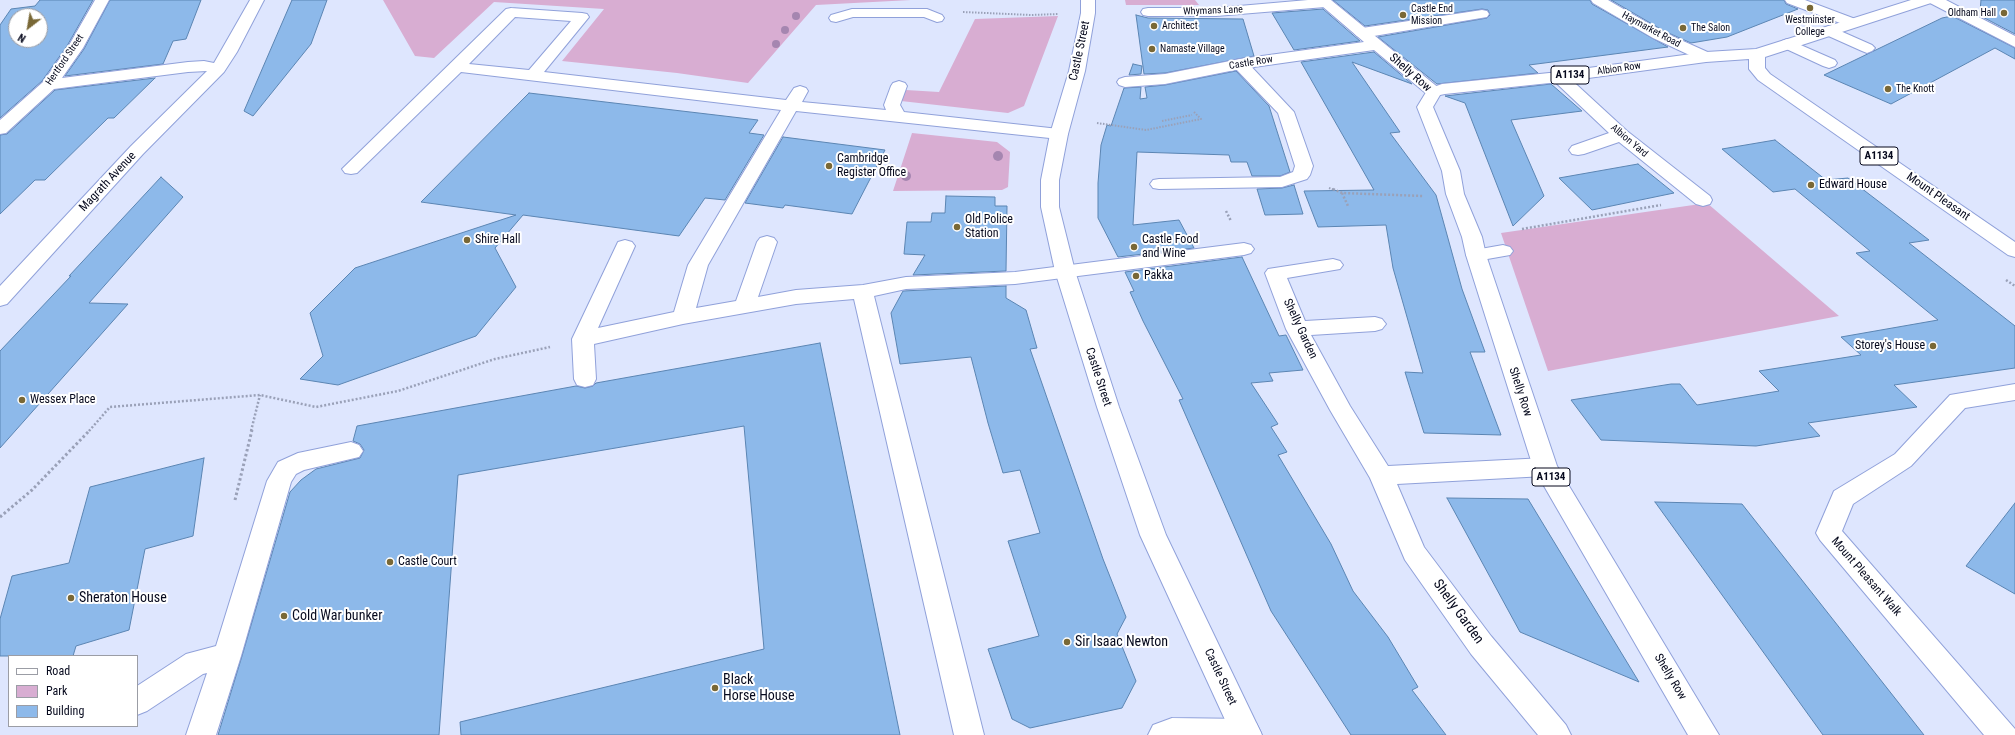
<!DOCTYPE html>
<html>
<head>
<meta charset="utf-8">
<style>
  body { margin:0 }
  #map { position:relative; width:2015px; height:735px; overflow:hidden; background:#dee6fe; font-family:"Roboto Condensed",sans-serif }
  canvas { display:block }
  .legend { position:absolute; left:8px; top:655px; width:130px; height:72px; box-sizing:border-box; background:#fff; border:1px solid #9b9da5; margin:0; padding:5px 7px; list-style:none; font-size:12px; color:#06091d }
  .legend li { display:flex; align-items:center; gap:8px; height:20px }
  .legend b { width:20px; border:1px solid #9b9da5 }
  .north { position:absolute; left:8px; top:8px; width:40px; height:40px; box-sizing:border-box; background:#fff; border:1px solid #9b9da5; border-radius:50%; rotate:211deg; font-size:11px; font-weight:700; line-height:16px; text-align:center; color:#06091d }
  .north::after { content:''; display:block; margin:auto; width:14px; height:18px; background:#796836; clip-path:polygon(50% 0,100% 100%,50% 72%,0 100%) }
</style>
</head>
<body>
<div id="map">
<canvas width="2015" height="735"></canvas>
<ul class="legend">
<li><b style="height:5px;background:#fff"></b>Road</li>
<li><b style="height:11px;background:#d8add2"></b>Park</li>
<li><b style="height:11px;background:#8db9ea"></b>Building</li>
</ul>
<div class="north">N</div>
</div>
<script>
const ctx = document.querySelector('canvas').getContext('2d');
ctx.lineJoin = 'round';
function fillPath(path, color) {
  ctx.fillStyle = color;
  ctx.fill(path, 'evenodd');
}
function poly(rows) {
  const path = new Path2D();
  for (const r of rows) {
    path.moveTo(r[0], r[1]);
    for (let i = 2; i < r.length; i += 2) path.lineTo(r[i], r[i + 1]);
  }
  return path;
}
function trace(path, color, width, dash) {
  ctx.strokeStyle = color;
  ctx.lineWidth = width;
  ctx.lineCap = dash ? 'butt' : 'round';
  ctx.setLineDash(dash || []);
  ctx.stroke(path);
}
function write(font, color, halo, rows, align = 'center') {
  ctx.font = font + ' "Roboto Condensed",sans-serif';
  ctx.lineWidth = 4;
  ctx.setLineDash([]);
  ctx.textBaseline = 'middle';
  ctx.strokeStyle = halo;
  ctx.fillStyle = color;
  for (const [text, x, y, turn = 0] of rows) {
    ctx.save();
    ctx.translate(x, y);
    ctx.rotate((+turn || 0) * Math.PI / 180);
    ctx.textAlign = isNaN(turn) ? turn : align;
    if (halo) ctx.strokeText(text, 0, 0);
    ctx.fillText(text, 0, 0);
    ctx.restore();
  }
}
const green = poly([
  [383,0,911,0,816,5,748,83,677,73,562,61,604,9,494,2,434,58,415,56],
  [1125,0,1195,0,1199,5,1126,5],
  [1058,16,1024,106,1008,113,901,101,906,90,939,92,975,19],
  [912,133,997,142,1010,152,1008,187,1002,190,893,191],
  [1707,203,1839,316,1548,371,1501,233]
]);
const building = poly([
  [40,0,93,0,67,46,42,81,0,118,0,25,11,9,35,6,40,0],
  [16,16,40,16,40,40,16,40,16,16],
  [110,0,201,0,186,39,173,41,163,64,65,76,84,49,110,0],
  [292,0,327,0,311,44,253,116,244,111,292,0],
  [1333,0,1590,0,1592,4,1668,47,1529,65,1538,73,1437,84,1378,37,1487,18,1490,15,1488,10,1482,9,1365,26,1333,0],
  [1611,0,1784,0,1786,4,1798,9,1727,37,1691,43,1664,31,1611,0],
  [1981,0,2015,0,2015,34,1973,12,1980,11,1981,0],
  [1323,9,1360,41,1294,50,1272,13,1323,9],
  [1136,15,1148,18,1243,19,1254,56,1165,73,1144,74,1136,15],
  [1952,16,2015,48,2015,59,1995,48,1891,104,1824,75,1942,18,1952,16],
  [1374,52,1412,84,1352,62,1400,132,1390,133,1436,195,1462,289,1485,352,1470,352,1501,435,1424,433,1405,372,1423,373,1393,268,1386,225,1318,227,1304,191,1374,190,1301,62,1374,52],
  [1133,64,1142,66,1141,74,1129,75,1133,64],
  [1236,71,1269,106,1290,172,1280,176,1252,176,1247,162,1231,162,1229,155,1137,152,1133,225,1179,220,1194,248,1118,257,1098,218,1098,183,1101,145,1107,125,1111,126,1124,88,1141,87,1140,99,1147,98,1145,87,1165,85,1236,71],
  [155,78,114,118,108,118,45,180,35,180,0,214,0,135,7,134,55,90,155,78],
  [1551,84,1582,111,1511,120,1544,196,1513,226,1465,103,1445,96,1551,84],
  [529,93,758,120,749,133,764,135,725,200,705,198,679,236,523,215,495,248,516,287,476,336,338,385,300,379,323,356,310,313,355,268,516,215,421,202,529,93],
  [783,137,885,150,852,214,785,205,783,208,745,203,783,137],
  [1775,140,1826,180,1848,178,1929,240,1909,243,2015,326,2015,368,1894,385,1917,407,1808,423,1820,436,1756,446,1601,440,1571,400,1671,384,1680,384,1697,405,1779,391,1759,371,1861,355,1841,337,1938,320,1856,253,1870,251,1795,189,1773,192,1722,149,1775,140],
  [1638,164,1674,193,1592,210,1559,178,1638,164],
  [161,177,183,197,89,303,128,304,0,448,0,351,71,276,69,276,161,177],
  [1294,185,1303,214,1265,215,1257,189,1282,188,1294,185],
  [946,196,995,197,995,206,1007,206,1006,271,913,275,925,255,904,254,907,222,931,222,932,213,945,213,946,196],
  [1242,257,1279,336,1286,335,1303,370,1269,373,1273,381,1251,383,1278,424,1271,427,1287,452,1278,455,1331,544,1353,591,1388,637,1418,687,1412,690,1446,735,1351,735,1271,611,1179,400,1183,399,1143,321,1130,292,1134,291,1125,272,1242,257],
  [1006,286,1006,298,1026,310,1037,348,1030,349,1103,559,1126,617,1117,634,1136,681,1122,708,1030,728,1012,719,988,649,1039,636,1008,541,1040,533,1020,470,1003,473,988,423,971,357,900,364,891,313,903,291,1006,286],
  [820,343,900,735,461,735,460,722,764,649,744,426,458,475,439,735,218,735,242,656,290,492,301,480,316,469,360,458,364,450,360,444,353,441,357,426,576,386,585,388,593,386,596,383,820,343],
  [204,458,193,536,145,549,129,630,76,646,73,656,0,656,0,619,12,576,69,563,90,487,204,458],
  [1447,498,1528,499,1639,682,1520,632,1447,498],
  [1655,502,1742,504,1924,735,1823,735,1655,502],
  [2015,503,2015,594,1966,566,2015,503]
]);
const pathFar2 = poly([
  [963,12,1031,15,1058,14],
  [1162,121,1192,115],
  [1097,123,1146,130,1201,119,1194,112],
  [1329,188,1335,190]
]);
const pathFar1 = poly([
  [1333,189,1342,193,1423,196],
  [1342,193,1348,206],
  [1226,211,1231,221],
  [1522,229,1661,205],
  [2006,280,2015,286],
  [89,431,110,407,260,395,316,407,398,391,495,359,550,347],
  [251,431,260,395]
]);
const path = poly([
  [235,500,252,430],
  [0,517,32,490,90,430]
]);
const lane = poly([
  [1308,0,1330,0,1332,3,1330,6,1325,7,1216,16,1148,16,1143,15,1141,12,1143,9,1148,8,1216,8,1308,0],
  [1785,0,1805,0,1858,20,1860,23,1858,26,1853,27,1848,26,1787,3,1785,0],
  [1928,0,1946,0,2015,36,2015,47,1930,3,1928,0],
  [511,8,582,13,587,14,589,17,544,72,786,100,794,88,800,86,806,88,808,91,802,102,886,110,884,105,891,86,893,83,899,81,905,83,907,86,900,105,904,112,1059,129,1065,130,1068,134,1065,138,1059,139,796,111,708,265,696,308,736,301,757,242,760,238,767,236,774,238,777,242,758,297,796,290,863,285,906,277,1015,272,1244,243,1251,245,1254,249,1251,253,1244,255,1015,284,906,289,874,296,984,735,954,735,854,299,796,304,683,324,594,344,596,379,593,385,585,387,577,385,574,379,572,339,618,242,625,240,632,242,635,246,598,328,674,312,688,265,781,110,461,72,357,173,351,174,345,173,342,169,506,9,511,8],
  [515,17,571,21,529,70,469,64,515,17],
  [852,9,927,9,942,15,944,18,942,21,937,22,924,17,853,17,836,22,831,21,829,18,831,15,852,9],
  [1482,10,1487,11,1489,14,1487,17,1362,38,1357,36,1354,33,1357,30,1362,28,1482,10],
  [1829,26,1872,45,1875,48,1872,51,1867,53,1862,51,1824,34,1821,31,1824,28,1829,26],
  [1787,39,1835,60,1837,63,1835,66,1829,68,1823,66,1782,47,1779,44,1782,41,1787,39],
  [1240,59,1246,61,1294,112,1313,166,1310,175,1307,179,1282,187,1159,189,1153,188,1150,184,1153,180,1159,179,1280,177,1293,172,1295,166,1278,113,1234,67,1232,64,1234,61,1240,59],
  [1559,72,1565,74,1627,131,1710,196,1712,200,1710,204,1703,206,1696,204,1619,142,1584,154,1578,155,1572,154,1569,150,1572,146,1609,133,1553,80,1551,77,1553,74,1559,72],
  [1503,245,1510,247,1513,251,1510,255,1476,261,1469,259,1466,255,1469,251,1503,245],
  [1333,259,1340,261,1343,265,1340,269,1287,278,1305,321,1375,317,1382,319,1386,324,1382,329,1375,331,1311,335,1350,406,1388,466,1545,458,1553,461,1557,467,1553,473,1545,476,1397,484,1424,547,1491,636,1566,725,1571,735,1538,735,1471,654,1405,560,1370,478,1330,410,1286,329,1265,273,1268,269,1333,259],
  [351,442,359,445,363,451,359,457,304,470,296,474,291,482,241,656,216,735,186,735,207,673,203,674,147,711,137,715,137,686,186,654,216,646,267,481,278,462,298,453,351,442],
  [1172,718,1246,719,1256,723,1261,733,1260,735,1148,735,1153,725,1172,718]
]);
const street = poly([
  [95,0,109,0,83,48,62,78,188,62,204,61,214,63,250,0,264,0,237,52,224,72,143,154,7,304,0,306,0,286,131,146,207,71,188,72,54,89,6,133,0,134,0,120,43,82,68,47,95,0],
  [1315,0,1331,0,1440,89,1442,92,1440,95,1434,97,1428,95,1374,50,1240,69,1165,84,1125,87,1119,85,1117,82,1119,79,1125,77,1165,74,1240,59,1364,42,1315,0],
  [1591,0,1608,0,1663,32,1712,54,1714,57,1712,60,1700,60,1653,38,1593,3,1591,0],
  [2015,384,2015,400,1965,408,1911,466,1853,504,1842,531,2015,729,2015,735,1984,735,1820,540,1816,533,1834,491,1895,454,1950,395,2015,384]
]);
const secondary = poly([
  [1081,0,1095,0,1095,13,1085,71,1068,134,1059,180,1059,207,1075,271,1119,407,1166,535,1262,735,1232,735,1140,535,1097,407,1055,271,1041,207,1041,180,1050,134,1069,71,1081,13,1081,0]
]);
const primary = poly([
  [1911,0,1933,0,1931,3,1765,57,1765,68,1770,74,2015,242,2015,257,2008,255,1758,80,1749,69,1749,59,1706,62,1559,82,1445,94,1440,95,1433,107,1460,171,1464,194,1482,237,1486,255,1557,466,1719,735,1688,735,1533,467,1466,255,1462,237,1446,194,1442,171,1417,107,1428,89,1442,84,1559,72,1706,52,1756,49,1911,0]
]);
const trees = [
  [796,16,4],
  [785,30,4],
  [776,44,4],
  [998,156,5],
  [906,176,5]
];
const markers = [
  [1810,8,4,"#796836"],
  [2004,13,4,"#796836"],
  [1403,15,4,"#796836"],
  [1154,26,4,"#796836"],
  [1683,28,4,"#796836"],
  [1152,49,4,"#796836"],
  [1888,89,4,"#796836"],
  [829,166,4,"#796836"],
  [1811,185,4,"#796836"],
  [957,227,4,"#796836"],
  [467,240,4,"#796836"],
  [1134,247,4,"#796836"],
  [1136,276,4,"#796836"],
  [1933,346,4,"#796836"],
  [22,400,4,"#796836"],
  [390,562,4,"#796836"],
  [71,598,4,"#796836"],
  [284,616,4,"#796836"],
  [1067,642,4,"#796836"],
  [715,688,4,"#796836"]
];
const farPoinames = [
  ["Castle End",1411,9],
  ["Mission",1411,21],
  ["Oldham Hall",1996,13,"right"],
  ["Westminster",1810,20,"center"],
  ["College",1810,32,"center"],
  ["Architect",1162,26],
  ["The Salon",1691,28],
  ["Namaste Village",1160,49],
  ["The Knott",1896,89]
];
const farStreetnames = [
  ["Whymans Lane",1213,11,-2],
  ["Haymarket Road",1651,30,28],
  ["Hertford Street",65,60,-56],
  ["Castle Row",1251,63,-9],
  ["Albion Row",1619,69,-8],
  ["Albion Yard",1629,141,40]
];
const shields = [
  [1570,75,38],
  [1879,156,38],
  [1551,477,38]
];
const shieldNames = [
  ["A1134",1570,75],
  ["A1134",1879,156],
  ["A1134",1551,477]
];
const streetNames = [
  ["Castle Street",1080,51,-78],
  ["Shelly Row",1410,73,41],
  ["Magrath Avenue",108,182,-47],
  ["Mount Pleasant",1938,197,35],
  ["Shelly Garden",1300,329,65],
  ["Castle Street",1098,377,72],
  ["Shelly Row",1520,392,72],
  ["Mount Pleasant Walk",1866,577,49],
  ["Castle Street",1220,677,65],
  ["Shelly Row",1670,677,59]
];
const poiNames = [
  ["Cambridge",837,159],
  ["Register Office",837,173],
  ["Edward House",1819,185],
  ["Old Police",965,220],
  ["Station",965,234],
  ["Shire Hall",475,240],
  ["Castle Food",1142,240],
  ["and Wine",1142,254],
  ["Pakka",1144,276],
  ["Storey's House",1925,346,"right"],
  ["Wessex Place",30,400],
  ["Castle Court",398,562]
];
const nearPoinames = [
  ["Sheraton House",79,598],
  ["Cold War bunker",292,616],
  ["Sir Isaac Newton",1075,642],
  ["Black",723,680],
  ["Horse House",723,696]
];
const nearStreetnames = [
  ["Shelly Garden",1458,612,54]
];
fillPath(green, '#d8add2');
fillPath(building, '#8db9ea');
trace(building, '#5b85b3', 1);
trace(lane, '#90a1da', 2);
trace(street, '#90a1da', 2);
trace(secondary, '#90a1da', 2);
trace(primary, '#90a1da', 2);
trace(pathFar2, '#9aa1b8', 2, [1.5, 1.5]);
trace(pathFar1, '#9aa1b8', 2.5, [2, 2]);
trace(path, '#9aa1b8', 3, [2.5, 2.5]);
fillPath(lane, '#fff');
fillPath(street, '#fff');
fillPath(secondary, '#fff');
fillPath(primary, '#fff');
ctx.fillStyle = '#a586b0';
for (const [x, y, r] of trees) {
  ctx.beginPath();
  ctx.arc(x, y, r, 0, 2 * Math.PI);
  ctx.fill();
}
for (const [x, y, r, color] of markers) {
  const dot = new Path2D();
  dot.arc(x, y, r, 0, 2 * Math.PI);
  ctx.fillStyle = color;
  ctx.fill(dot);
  trace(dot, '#fff', 1.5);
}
write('10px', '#06091d', '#fff', farPoinames, 'left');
write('10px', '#06091d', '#fff', farStreetnames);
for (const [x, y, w] of shields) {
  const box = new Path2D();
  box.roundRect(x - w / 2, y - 9, w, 18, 3);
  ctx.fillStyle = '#fff';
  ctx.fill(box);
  trace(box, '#06091d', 1);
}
write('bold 11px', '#06091d', null, shieldNames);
write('12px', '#06091d', '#fff', streetNames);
write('12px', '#06091d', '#fff', poiNames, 'left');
write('14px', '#06091d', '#fff', nearPoinames, 'left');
write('14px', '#06091d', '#fff', nearStreetnames);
</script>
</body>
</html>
